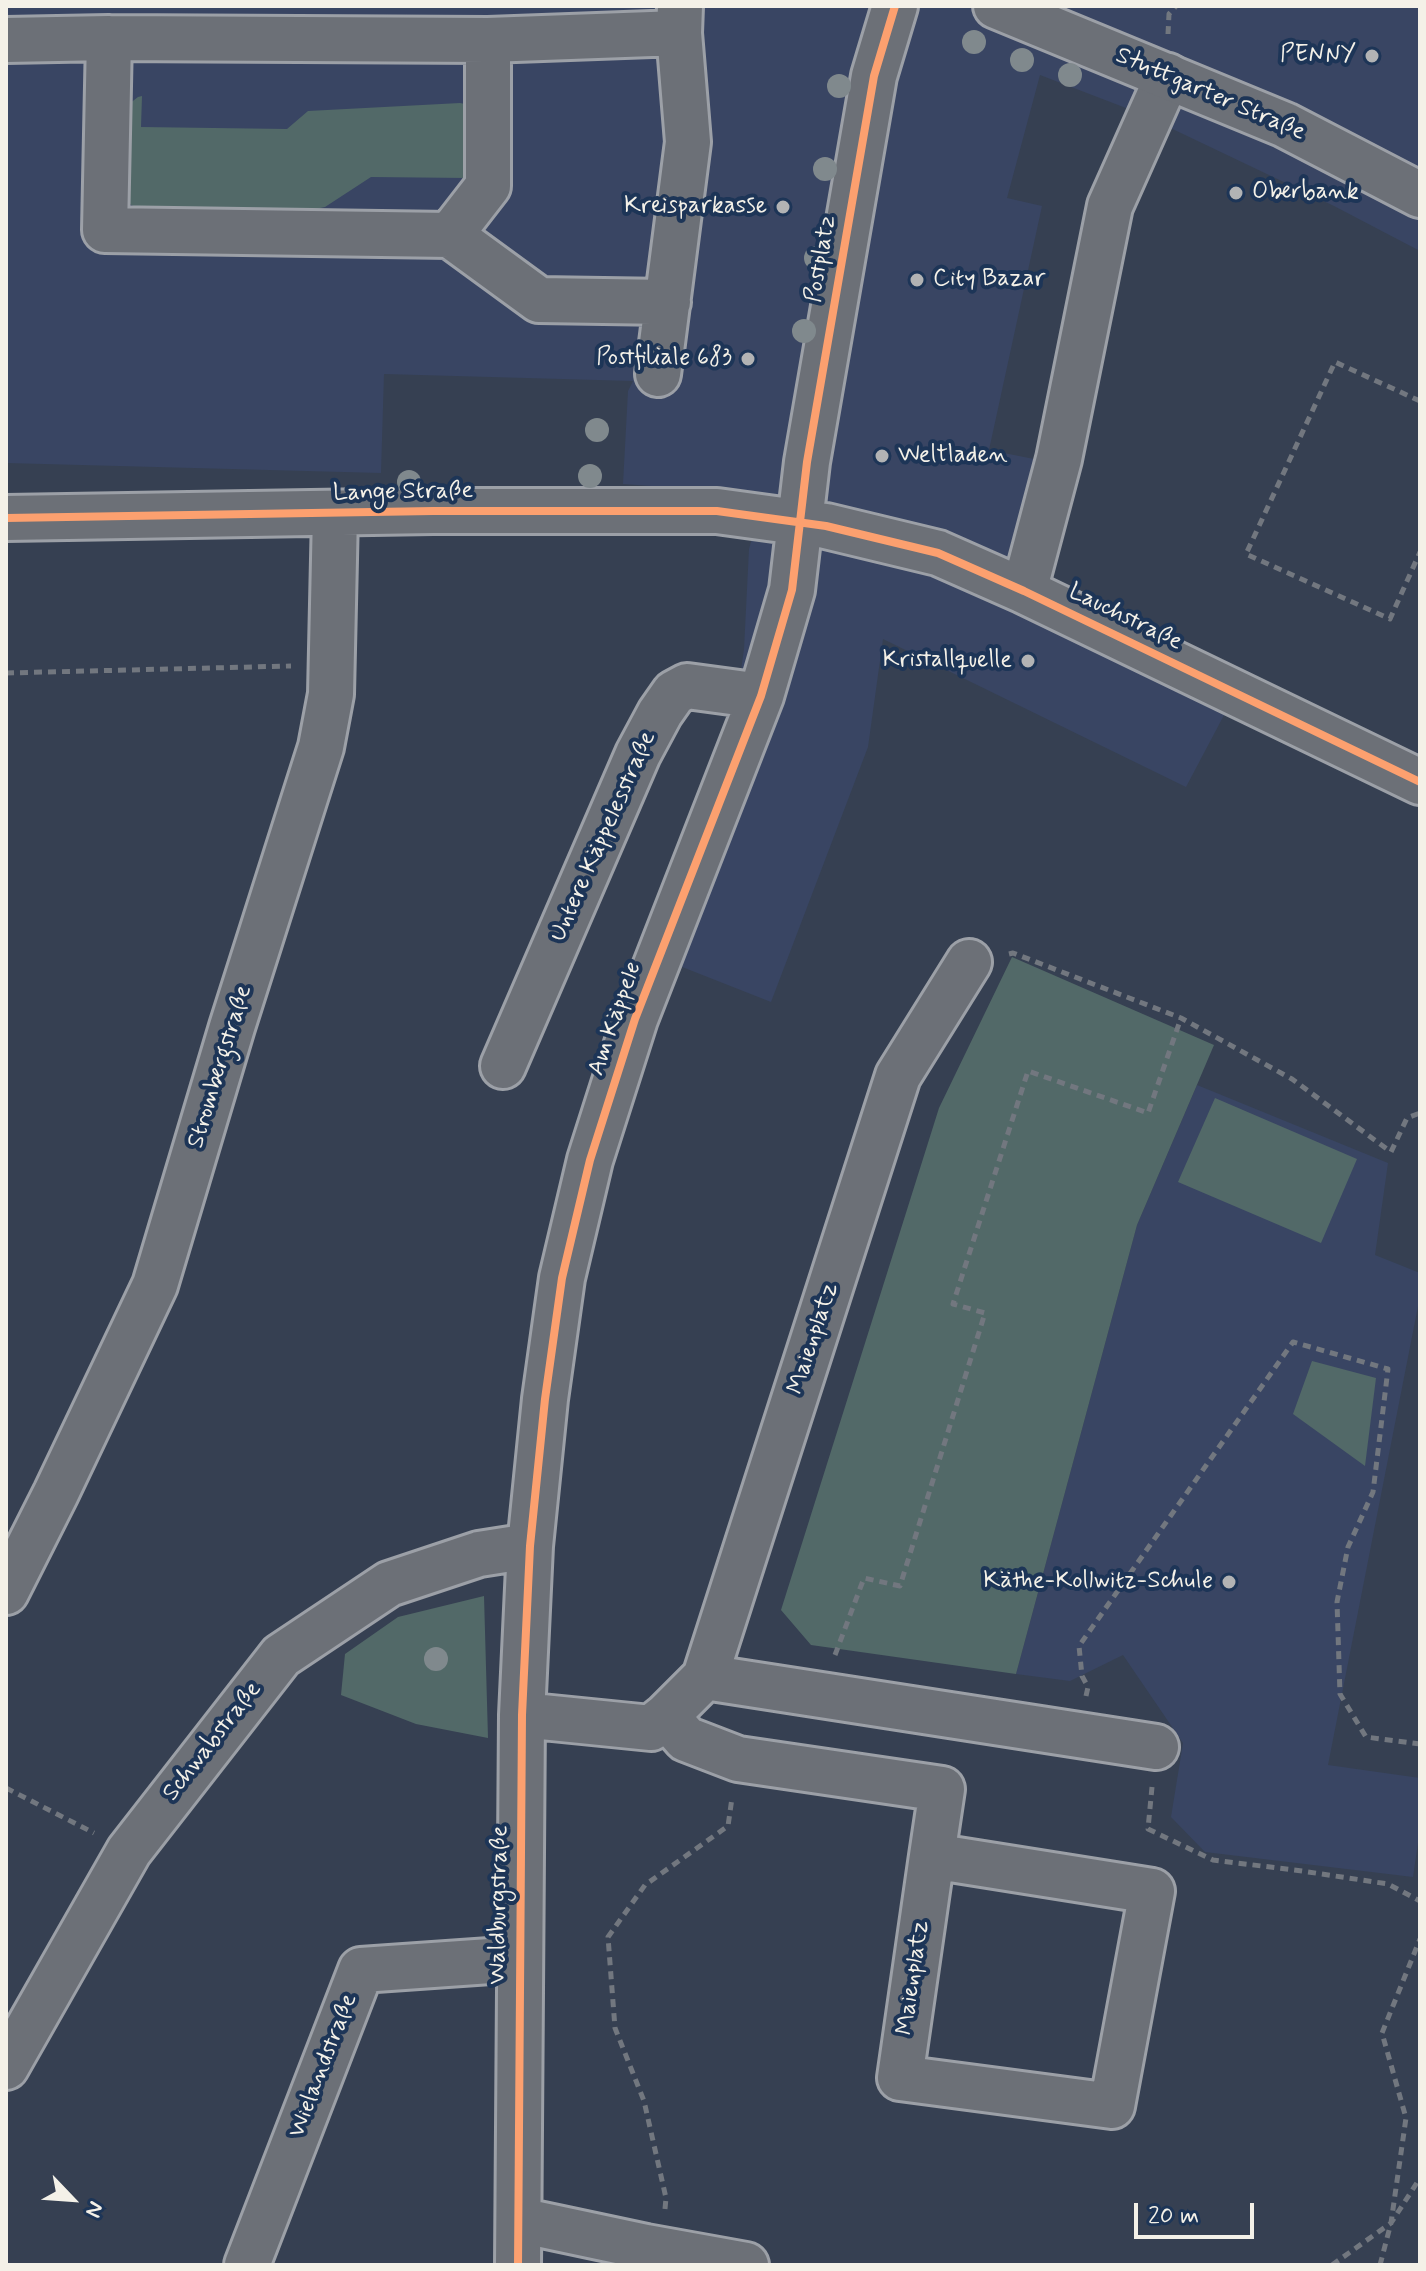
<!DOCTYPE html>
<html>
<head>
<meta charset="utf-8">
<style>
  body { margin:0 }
  #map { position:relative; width:1426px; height:2271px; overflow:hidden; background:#364052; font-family:Mynerve,sans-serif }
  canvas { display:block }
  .frame { position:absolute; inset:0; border:8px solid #f4f1e8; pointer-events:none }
  .north { position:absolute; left:32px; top:2159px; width:80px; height:80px; -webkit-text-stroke:6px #1d3557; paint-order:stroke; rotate:115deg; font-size:22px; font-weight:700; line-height:32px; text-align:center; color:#f4f1e8 }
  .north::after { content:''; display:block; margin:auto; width:28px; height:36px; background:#f4f1e8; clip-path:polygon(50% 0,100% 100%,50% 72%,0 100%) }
  .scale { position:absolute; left:1134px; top:2203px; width:120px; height:36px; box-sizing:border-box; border:4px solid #f4f1e8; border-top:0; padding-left:10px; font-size:24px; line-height:28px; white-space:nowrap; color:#f4f1e8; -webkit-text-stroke:6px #1d3557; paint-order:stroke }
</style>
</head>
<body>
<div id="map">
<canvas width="1426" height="2271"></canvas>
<div class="frame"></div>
<div class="north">N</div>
<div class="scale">20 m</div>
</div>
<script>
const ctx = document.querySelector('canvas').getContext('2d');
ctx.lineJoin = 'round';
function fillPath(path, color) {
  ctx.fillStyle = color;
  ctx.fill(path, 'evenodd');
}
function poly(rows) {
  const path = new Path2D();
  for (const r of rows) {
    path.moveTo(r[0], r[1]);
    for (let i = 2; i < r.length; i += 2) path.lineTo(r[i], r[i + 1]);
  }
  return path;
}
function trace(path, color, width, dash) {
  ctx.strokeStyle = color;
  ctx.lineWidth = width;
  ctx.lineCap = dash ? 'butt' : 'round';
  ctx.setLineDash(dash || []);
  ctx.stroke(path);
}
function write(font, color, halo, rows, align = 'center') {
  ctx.font = font + ' Mynerve,sans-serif';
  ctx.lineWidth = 8;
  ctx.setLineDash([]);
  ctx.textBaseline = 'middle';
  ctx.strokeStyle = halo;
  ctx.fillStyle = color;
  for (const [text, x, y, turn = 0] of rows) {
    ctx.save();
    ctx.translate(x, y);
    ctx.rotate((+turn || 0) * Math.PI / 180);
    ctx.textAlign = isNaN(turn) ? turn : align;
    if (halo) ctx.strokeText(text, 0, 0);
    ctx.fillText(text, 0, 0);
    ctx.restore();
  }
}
const built = poly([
  [6,6,1420,6,1420,251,1334,206,1139,113,1040,75,1007,198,1042,206,989,450,1034,459,1010,586,1232,700,1186,787,883,639,868,747,771,1002,639,950,737,699,744,649,749,549,764,494,623,484,628,391,633,381,384,374,381,473,6,463],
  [1197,1085,1388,1163,1375,1255,1420,1273,1420,1296,1328,1765,1420,1778,1420,1829,1413,1877,1205,1852,1171,1817,1183,1743,1123,1655,1070,1681,1016,1674,1137,1225]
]);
const green = poly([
  [142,96,141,127,287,129,308,111,460,103,470,105,467,178,371,177,325,207,311,210,140,209,131,205,125,197,129,104,138,97],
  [1012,957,1214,1045,1137,1225,1016,1674,811,1645,781,1610,939,1108],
  [1215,1098,1357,1159,1321,1243,1178,1182],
  [1312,1361,1376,1378,1365,1466,1293,1414],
  [484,1596,488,1738,416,1724,341,1695,345,1654,398,1617]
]);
const path = poly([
  [1168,34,1169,14,1176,6],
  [1420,401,1335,362,1246,554,1390,619,1420,552],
  [6,673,291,666],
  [1009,954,1013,953,1181,1018,1292,1079,1391,1152,1407,1118,1420,1113],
  [835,1655,864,1578,900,1586,985,1313,953,1304,1028,1071,1148,1113,1181,1018],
  [1086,1696,1088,1687,1082,1676,1079,1646,1293,1342,1388,1369,1373,1492,1348,1547,1337,1602,1340,1694,1366,1737,1420,1744],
  [1152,1787,1148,1829,1213,1860,1302,1871,1388,1884,1420,1901],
  [6,1788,94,1833],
  [665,2209,666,2198,644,2101,615,2028,608,1937,645,1885,728,1826,732,1798],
  [1332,2265,1391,2223,1420,2178],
  [1380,2265,1391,2223,1406,2118,1382,2033,1420,1939]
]);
const minor = poly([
  [109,38,105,230,450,235,488,186,488,40],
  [6,40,109,38,488,40,679,33],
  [450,235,539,300,668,302],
  [658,374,688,142,679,33,680,6],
  [6,518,433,511,717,511,826,526,938,553,1024,591,1420,782],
  [1024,591,1059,459,1110,206,1168,76],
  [503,1066,638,754,660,713,674,693,687,686,761,696],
  [6,1592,56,1493,155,1285,232,1027,321,747,331,694,335,514],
  [705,1677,1156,1747],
  [522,1715,651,1728,666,1716,705,1677,898,1076,969,962],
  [666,1716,686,1739,738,1759,942,1789,932,1856,900,2078,1112,2106,1152,1891,932,1856],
  [6,2067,129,1851,281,1656,389,1584,479,1554,530,1546],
  [519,2220,646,2247,746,2265],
  [247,2265,361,1970,519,1959],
  [518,2265,522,1715,530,1546,545,1399,562,1278,590,1160,635,1019,761,696,792,590,807,462,874,76,895,6]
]);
const major = poly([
  [996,6,1285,125,1420,195]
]);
const cycleway = poly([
  [6,518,433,511,717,511,826,526,938,553,1024,591,1420,782],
  [518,2265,522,1715,530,1546,545,1399,562,1278,590,1160,635,1019,761,696,792,590,807,462,874,76,895,6]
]);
const trees = [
  [974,42],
  [1022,60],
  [1070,75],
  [839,86],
  [825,169],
  [816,258],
  [804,331],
  [597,430],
  [590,476],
  [409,482],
  [436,1659]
];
const markers = [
  [1372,56,8,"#b2b3b4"],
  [1236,193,8,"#b2b3b4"],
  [783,207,8,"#b2b3b4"],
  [917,280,8,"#b2b3b4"],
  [748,359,8,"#b2b3b4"],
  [882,456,8,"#b2b3b4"],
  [1028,661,8,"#b2b3b4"],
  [1229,1582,8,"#b2b3b4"]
];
const poiNames = [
  ["PENNY",1356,56],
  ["Oberbank",1252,193,"left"],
  ["Kreisparkasse",767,207],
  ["City Bazar",933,280,"left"],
  ["Postfiliale 683",732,359],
  ["Weltladen",898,456,"left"],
  ["Kristallquelle",1012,661],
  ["Käthe-Kollwitz-Schule",1213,1582]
];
const streetNames = [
  ["Stuttgarter Straße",1210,95,23],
  ["Postplatz",822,259,-80],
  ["Lange Straße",403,493,-1],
  ["Lauchstraße",1125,618,26],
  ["Untere Käppelesstraße",604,837,-66],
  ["Am Käppele",616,1019,-71],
  ["Strombergstraße",221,1067,-73],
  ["Maienplatz",814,1339,-72],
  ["Schwabstraße",213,1742,-52],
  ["Waldburgstraße",500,1905,-89],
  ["Maienplatz",914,1978,-82],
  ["Wielandstraße",324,2066,-69]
];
fillPath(built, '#394563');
fillPath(green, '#526968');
trace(minor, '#9ca0a7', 50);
trace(major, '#9ca0a7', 50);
trace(path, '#72777f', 5, [8, 6]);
trace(minor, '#6c7077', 44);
trace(major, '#6c7077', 44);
trace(cycleway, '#fca06f', 8);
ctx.fillStyle = '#80898d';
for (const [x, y] of trees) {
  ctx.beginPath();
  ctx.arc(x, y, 12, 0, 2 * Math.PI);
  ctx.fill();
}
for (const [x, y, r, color] of markers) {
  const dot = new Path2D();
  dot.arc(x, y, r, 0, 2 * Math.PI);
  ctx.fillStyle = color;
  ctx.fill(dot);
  trace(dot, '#1d3557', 3);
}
write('24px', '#f4f1e8', '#1d3557', poiNames, 'right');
write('24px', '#f4f1e8', '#1d3557', streetNames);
</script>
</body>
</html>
